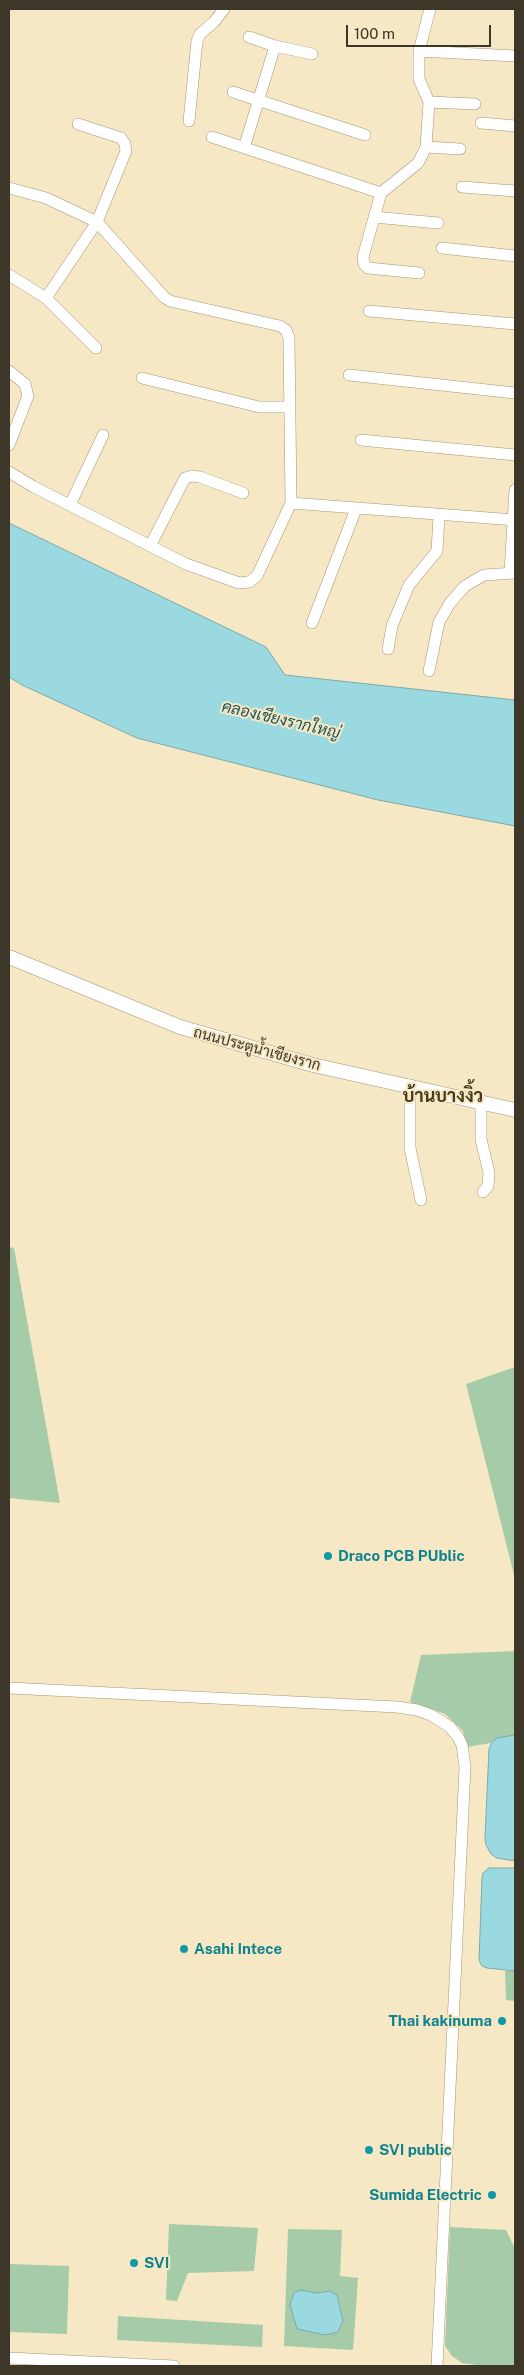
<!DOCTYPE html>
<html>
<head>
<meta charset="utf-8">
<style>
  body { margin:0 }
  #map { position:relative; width:524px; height:2375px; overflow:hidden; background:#f6e8c4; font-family:"Public Sans",sans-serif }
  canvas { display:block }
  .frame { position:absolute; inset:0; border:10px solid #3d3729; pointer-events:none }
  .scale { position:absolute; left:346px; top:25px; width:145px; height:22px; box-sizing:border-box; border:2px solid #3d3729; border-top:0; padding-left:6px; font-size:15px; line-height:18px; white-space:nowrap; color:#3d3729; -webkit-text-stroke:4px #f6e8c4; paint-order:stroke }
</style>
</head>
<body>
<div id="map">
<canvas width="524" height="2375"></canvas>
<div class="frame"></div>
<div class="scale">100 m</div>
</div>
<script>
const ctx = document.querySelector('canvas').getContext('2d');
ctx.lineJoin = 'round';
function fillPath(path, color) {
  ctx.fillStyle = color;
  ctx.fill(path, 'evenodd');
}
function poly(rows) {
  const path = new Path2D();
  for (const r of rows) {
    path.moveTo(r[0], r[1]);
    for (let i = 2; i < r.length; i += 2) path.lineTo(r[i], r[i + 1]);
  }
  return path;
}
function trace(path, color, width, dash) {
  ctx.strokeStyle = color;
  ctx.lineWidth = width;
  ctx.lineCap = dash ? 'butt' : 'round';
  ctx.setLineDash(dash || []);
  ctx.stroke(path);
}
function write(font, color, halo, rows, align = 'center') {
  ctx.font = font + ' "Public Sans",Sarabun,sans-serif';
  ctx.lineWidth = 4;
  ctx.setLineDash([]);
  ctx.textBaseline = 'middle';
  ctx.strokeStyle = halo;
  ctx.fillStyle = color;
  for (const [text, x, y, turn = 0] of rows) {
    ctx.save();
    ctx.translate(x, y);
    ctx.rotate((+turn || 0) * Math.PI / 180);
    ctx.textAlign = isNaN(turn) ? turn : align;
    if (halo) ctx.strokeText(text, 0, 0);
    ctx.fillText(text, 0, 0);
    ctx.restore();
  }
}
const green = poly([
  [9,1247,14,1248,60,1503,9,1498],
  [515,1367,515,1579,466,1384],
  [515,1651,515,1739,467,1747,463,1731,445,1714,410,1702,421,1655],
  [505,1971,515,1971,515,2001,506,2000],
  [169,2224,258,2228,254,2271,188,2273,177,2301,166,2300],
  [450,2227,506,2230,515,2249,515,2366,485,2366,462,2363,452,2356,445,2346],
  [288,2229,342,2230,340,2276,358,2278,353,2350,284,2346],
  [9,2264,69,2266,67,2334,9,2332],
  [118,2316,263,2325,262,2347,117,2340]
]);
const water = poly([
  [9,523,266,647,285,675,515,700,515,826,378,800,137,738,22,685,9,677,9,523],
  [515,1735,515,1861,497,1858,491,1854,486,1845,485,1838,489,1749,491,1744,497,1738,515,1735],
  [489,1868,515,1868,515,1971,487,1968,482,1966,479,1960,482,1878,483,1873,489,1868],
  [301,2290,317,2293,330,2291,337,2295,343,2321,338,2332,325,2335,297,2329,290,2305,294,2293,301,2290]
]);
const minor = poly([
  [249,37,275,46,312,54],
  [419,51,515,56],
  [233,92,365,135],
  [429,102,475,104],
  [189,121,197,41,200,34,214,22,224,9],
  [481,123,515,126],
  [212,137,381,193],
  [426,147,460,149],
  [244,148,275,46],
  [462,187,515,191],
  [9,188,46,198,97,222,164,297,170,301,280,326,286,330,289,338,291,503,257,576,249,582,239,583,186,564,34,487,9,472],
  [374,217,438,223],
  [442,248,515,256],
  [419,273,368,268,364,264,363,257,381,193,418,163,426,147,429,102,419,79,419,51,430,9],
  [9,275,46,298,96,348],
  [46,298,97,222,126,151,125,144,121,138,78,124],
  [369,311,515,324],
  [9,371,25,384,28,396,9,445],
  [349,375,515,393],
  [142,378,259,407,290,407],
  [361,440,515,455],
  [291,503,515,520],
  [70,505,103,435],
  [150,546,185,478,192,476,200,477,243,493],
  [510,572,515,490],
  [312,623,356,509],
  [388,649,392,626,409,585,437,551,439,516],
  [429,671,439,622,450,603,465,586,484,575,515,573],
  [410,1085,410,1148,421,1200],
  [481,1101,481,1139,489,1173,488,1186,483,1192],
  [9,1688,397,1707,417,1710,431,1715,450,1727,458,1737,462,1745,465,1767,437,2366],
  [9,2358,174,2366]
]);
const tertiary = poly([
  [9,957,180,1027,313,1065,515,1110]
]);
const markers = [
  [328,1556,5,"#0f9aa8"],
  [184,1949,5,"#0f9aa8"],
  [502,2021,5,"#0f9aa8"],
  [369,2150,5,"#0f9aa8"],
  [492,2195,5,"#0f9aa8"],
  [134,2263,5,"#0f9aa8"]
];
const streetNames = [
  ["ถนนประตูน้ำเชียงราก",257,1049,15]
];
const cultureNames = [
  ["Draco PCB PUblic",338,1556],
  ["Asahi Intece",194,1949],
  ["Thai kakinuma",492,2021,"right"],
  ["SVI public",379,2150],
  ["Sumida Electric",482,2195,"right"],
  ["SVI",144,2263]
];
const waterNames = [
  ["คลองเชียงรากใหญ่",281,720,13]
];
const quarterNames = [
  ["บ้านบางงิ้ว",443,1096]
];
fillPath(green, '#a6cba8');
fillPath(water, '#9ad9e0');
trace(water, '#7ea8a9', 1);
trace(minor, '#a39675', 12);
trace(tertiary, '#a39675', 15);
trace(minor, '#fff', 11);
trace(tertiary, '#fff', 14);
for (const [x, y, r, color] of markers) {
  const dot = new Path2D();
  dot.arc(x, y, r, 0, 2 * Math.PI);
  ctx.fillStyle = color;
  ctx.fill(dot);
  trace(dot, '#f6e8c4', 2);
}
write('15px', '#3d3729', '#f6e8c4', streetNames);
write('bold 15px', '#0d838f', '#f6e8c4', cultureNames, 'left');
write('italic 16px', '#1f555a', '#f6e8c4', waterNames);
write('bold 18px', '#473b1c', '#f6e8c4', quarterNames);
</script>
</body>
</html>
